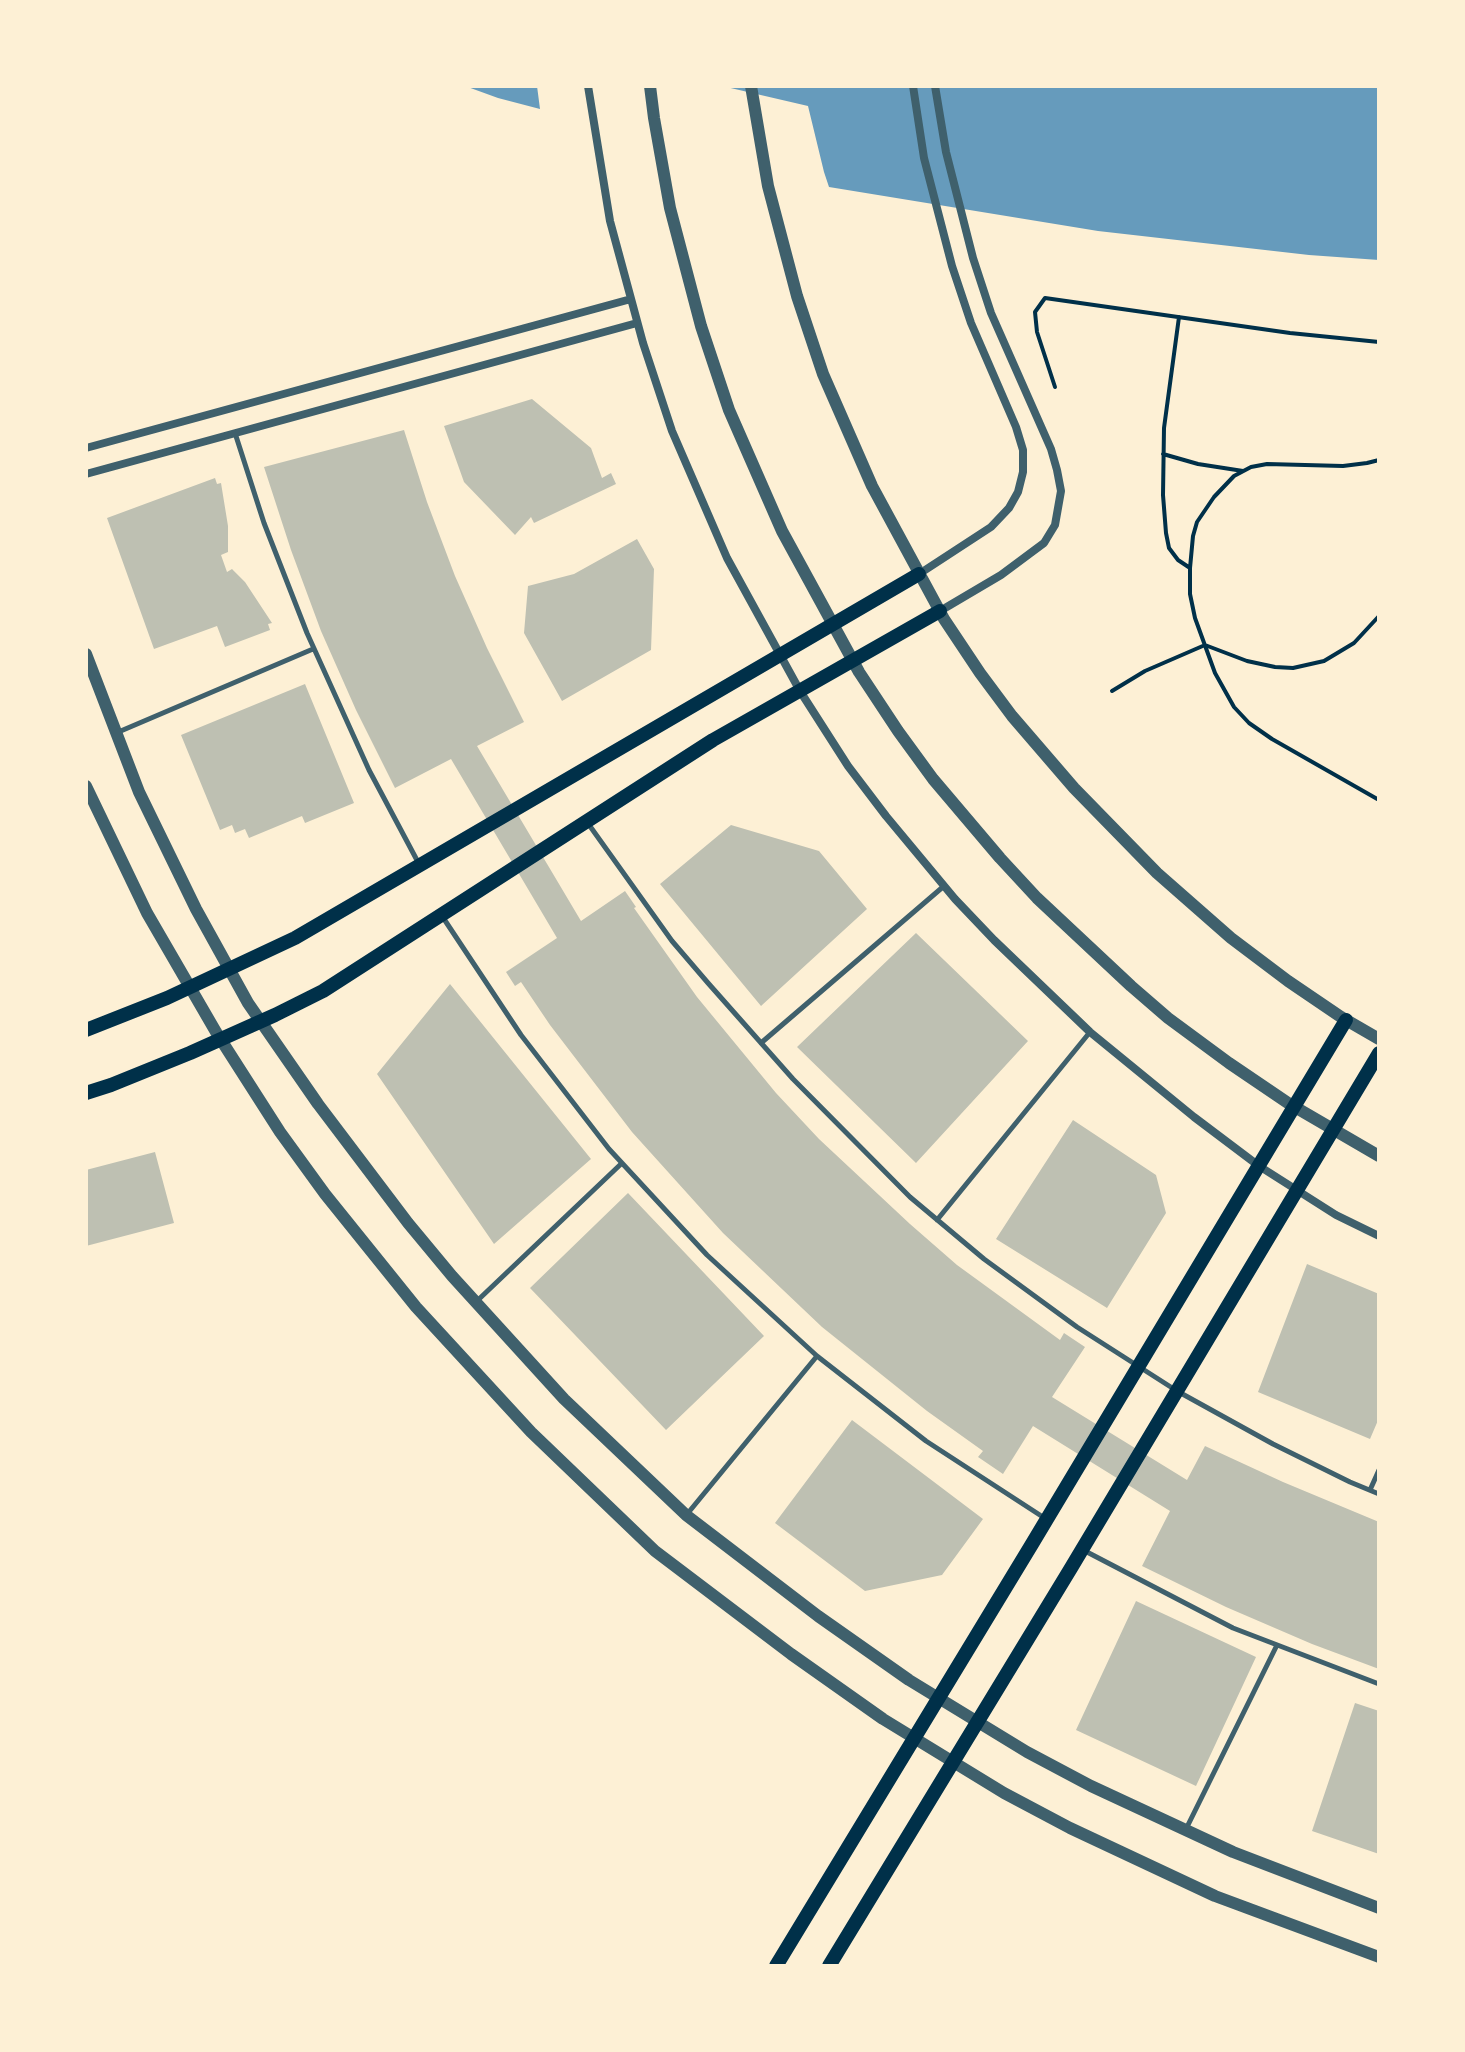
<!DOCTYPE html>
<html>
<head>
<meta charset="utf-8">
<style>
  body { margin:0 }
  #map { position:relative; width:1465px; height:2052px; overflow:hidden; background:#fdf0d5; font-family:"Asap Condensed",sans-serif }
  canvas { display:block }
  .frame { position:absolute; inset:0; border:88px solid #fdf0d5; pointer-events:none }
</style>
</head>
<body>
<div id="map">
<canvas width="1465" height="2052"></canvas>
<div class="frame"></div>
</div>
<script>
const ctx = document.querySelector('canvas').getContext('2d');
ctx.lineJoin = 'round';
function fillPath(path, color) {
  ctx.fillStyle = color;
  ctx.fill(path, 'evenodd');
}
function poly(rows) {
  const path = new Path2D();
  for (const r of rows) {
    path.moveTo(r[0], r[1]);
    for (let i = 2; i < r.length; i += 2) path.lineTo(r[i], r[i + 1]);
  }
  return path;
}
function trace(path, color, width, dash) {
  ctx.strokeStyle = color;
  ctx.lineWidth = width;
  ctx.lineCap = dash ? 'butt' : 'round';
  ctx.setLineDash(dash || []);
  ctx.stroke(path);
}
const water = poly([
  [465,86,537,86,540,109,498,98],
  [722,86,1379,86,1379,260,1309,255,1098,231,829,187,824,172,808,106]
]);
const building = poly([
  [532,399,591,448,602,478,611,473,616,484,534,523,531,517,515,535,464,482,444,426],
  [404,430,427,502,455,576,487,648,524,722,477,746,581,921,625,891,636,907,634,908,697,997,776,1093,819,1139,910,1224,957,1265,1060,1340,1064,1333,1085,1347,1052,1397,1187,1480,1205,1446,1283,1482,1379,1522,1379,1669,1312,1644,1226,1607,1142,1566,1170,1511,1033,1426,1003,1474,978,1457,983,1451,927,1411,822,1327,723,1233,632,1132,550,1025,521,982,515,986,506,972,557,938,451,759,395,788,356,710,321,631,291,550,264,467],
  [215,478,217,484,221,483,228,526,228,552,221,555,227,572,232,569,245,582,272,623,268,624,270,630,225,647,217,626,154,649,107,518],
  [637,539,654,569,651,650,562,701,524,633,528,586,574,574],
  [305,684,354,803,305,823,302,816,249,838,245,829,235,833,232,825,220,830,181,735],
  [731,825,819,851,867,909,761,1006,660,884],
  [916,933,1028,1041,916,1163,797,1047],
  [450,984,591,1159,494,1244,377,1074],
  [1073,1120,1156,1175,1166,1213,1107,1308,996,1239],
  [155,1152,174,1223,86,1246,86,1170],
  [628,1193,764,1336,666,1430,530,1288],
  [1307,1264,1379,1294,1379,1418,1370,1439,1258,1392],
  [852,1420,983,1519,942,1575,865,1591,775,1523],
  [1136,1601,1256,1657,1196,1786,1076,1730],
  [1355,1703,1379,1711,1379,1854,1312,1831]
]);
const path = poly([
  [1179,317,1164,428,1163,495,1166,533,1169,548,1178,560,1190,568],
  [1055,387,1037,332,1035,312,1045,298,1290,333,1379,342],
  [1163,454,1198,464,1243,471],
  [1379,460,1367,463,1343,466,1267,464,1251,467,1234,476,1214,497,1197,522,1193,536,1190,568,1190,594,1195,618,1215,673,1234,707,1249,723,1272,739,1379,800],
  [1112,691,1145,671,1205,645,1247,661,1275,667,1293,668,1324,661,1354,643,1379,616]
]);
const service = poly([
  [235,433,264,523,307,633,369,770,419,864],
  [116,733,313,649],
  [587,822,672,941,708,983,793,1079,910,1197,984,1259,1077,1327,1177,1391,1273,1444,1350,1482,1379,1494],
  [442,916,521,1035,609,1149,707,1255,817,1356,926,1441,1046,1519],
  [761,1043,944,886],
  [937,1220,1090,1032],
  [478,1300,622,1163],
  [1370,1490,1379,1470],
  [688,1513,817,1356],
  [1085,1551,1233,1628,1379,1684],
  [1186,1829,1277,1645]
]);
const minor = poly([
  [588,86,610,221,643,343,672,431,727,558,800,691,848,766,886,816,955,899,994,940,1090,1032,1194,1117,1259,1166,1336,1215,1379,1236],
  [913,86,924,158,952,266,971,323,1016,427,1023,450,1023,472,1018,492,1009,508,991,527,919,574],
  [935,86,946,152,973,258,991,313,1051,449,1057,470,1061,491,1055,525,1044,543,1001,575,940,611],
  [86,448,631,299],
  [86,474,637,323]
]);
const tertiary = poly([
  [650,86,654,118,670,208,701,326,729,410,782,531,859,672,898,731,933,779,1000,858,1037,898,1131,986,1168,1018,1229,1063,1288,1103,1379,1156],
  [751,86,768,186,797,296,823,374,872,486,944,619,980,673,1012,716,1074,788,1157,873,1231,938,1288,981,1341,1017,1379,1039],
  [86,654,139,792,196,909,248,1003,318,1104,408,1223,452,1276,564,1399,686,1515,818,1616,909,1680,1027,1752,1091,1786,1233,1852,1379,1908],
  [86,786,147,913,216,1032,280,1132,325,1194,416,1307,531,1432,655,1551,791,1654,883,1719,1004,1793,1070,1828,1215,1896,1379,1957]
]);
const secondary = poly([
  [86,1030,167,998,295,938,919,574],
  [86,1093,111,1085,190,1053,275,1015,323,991,713,740,940,611],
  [776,1966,1032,1544,1346,1020],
  [829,1966,1071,1568,1379,1053]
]);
fillPath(water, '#669bbc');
fillPath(building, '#bec0b2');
trace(path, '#003049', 4);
trace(service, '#3f606c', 5);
trace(minor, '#3f606c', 8);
trace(tertiary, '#3f606c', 12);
trace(secondary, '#003049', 14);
</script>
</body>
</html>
